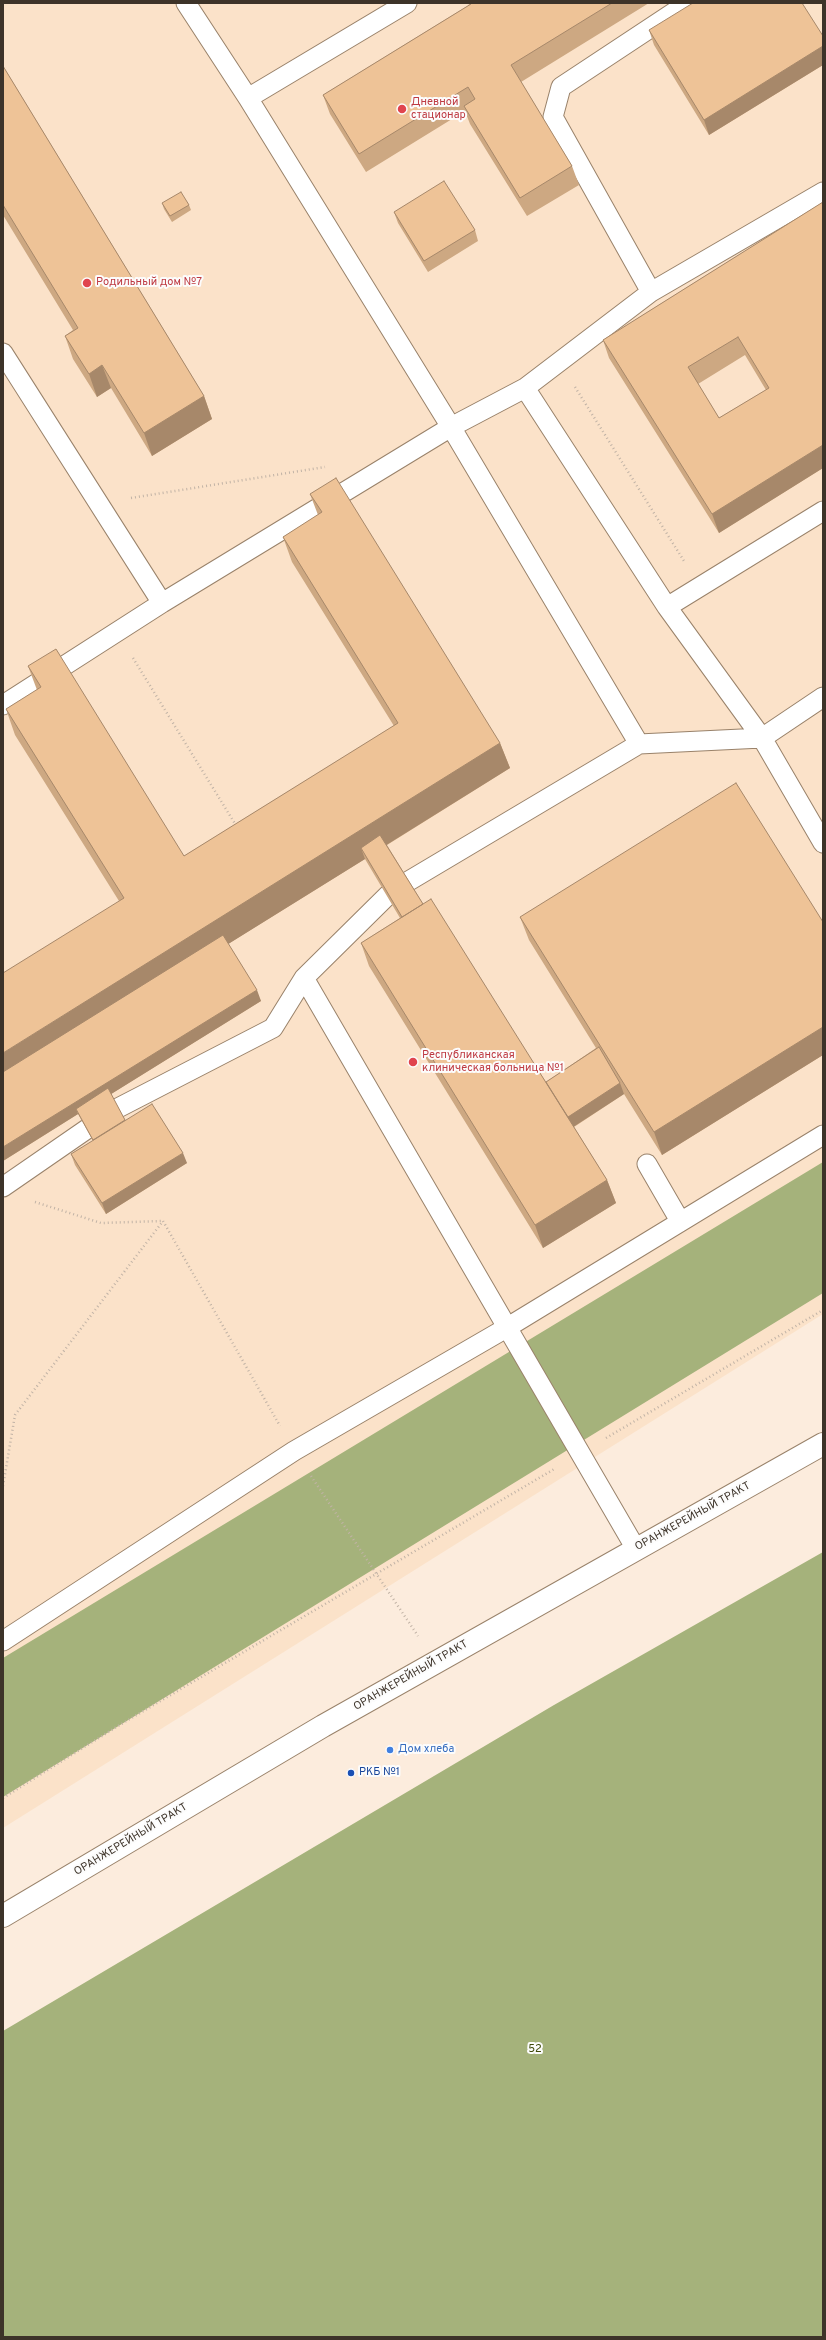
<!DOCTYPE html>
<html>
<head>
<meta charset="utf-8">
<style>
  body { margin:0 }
  #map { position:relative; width:826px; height:2340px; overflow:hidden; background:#fcecdd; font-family:Overpass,sans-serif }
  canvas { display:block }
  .frame { position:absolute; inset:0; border:4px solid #3d3329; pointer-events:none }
</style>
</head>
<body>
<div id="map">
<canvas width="826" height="2340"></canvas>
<div class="frame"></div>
</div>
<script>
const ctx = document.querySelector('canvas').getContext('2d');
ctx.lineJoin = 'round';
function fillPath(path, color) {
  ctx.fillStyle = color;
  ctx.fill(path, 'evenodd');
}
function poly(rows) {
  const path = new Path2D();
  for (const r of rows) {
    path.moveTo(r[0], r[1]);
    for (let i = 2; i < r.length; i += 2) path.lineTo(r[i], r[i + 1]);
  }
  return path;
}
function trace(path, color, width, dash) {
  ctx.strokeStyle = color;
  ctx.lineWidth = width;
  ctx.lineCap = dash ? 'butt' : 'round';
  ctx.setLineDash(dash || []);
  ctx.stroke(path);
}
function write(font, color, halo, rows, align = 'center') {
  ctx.font = font + ' Overpass,sans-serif';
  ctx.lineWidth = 4;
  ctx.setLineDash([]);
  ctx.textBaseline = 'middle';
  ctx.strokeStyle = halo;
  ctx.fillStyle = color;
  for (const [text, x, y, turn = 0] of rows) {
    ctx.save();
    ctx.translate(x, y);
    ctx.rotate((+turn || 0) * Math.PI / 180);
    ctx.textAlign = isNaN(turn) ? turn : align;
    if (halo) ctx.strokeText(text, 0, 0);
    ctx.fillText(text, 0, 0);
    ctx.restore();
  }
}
const built = poly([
  [3,3,823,3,823,1314,3,1828]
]);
const forest = poly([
  [823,1162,823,1293,3,1797,3,1658],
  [823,1552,823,2337,3,2337,3,2031,554,1705]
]);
const path = poly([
  [575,387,684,561],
  [131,498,325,467],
  [133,658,237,827],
  [35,1202,101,1223,163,1221],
  [163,1221,280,1426],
  [606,1438,823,1310],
  [311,1476,418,1636],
  [3,1486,15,1415,163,1221],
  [3,1798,118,1726,556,1468]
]);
const lane = poly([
  [186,3,248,98,451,427,639,744],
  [248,98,407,3],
  [651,292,553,117,561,87,688,3],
  [3,353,162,603],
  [525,388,667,607,823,511],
  [667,607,762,738,823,843],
  [3,705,162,603,451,427,525,388,651,292,823,192],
  [407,882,639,744,762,738,823,697],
  [304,978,636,1549],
  [116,1109,273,1028,304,978,388,895],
  [647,1164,680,1221],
  [3,1187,87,1129],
  [3,1641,294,1451,508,1327,823,1135]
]);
const street = poly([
  [3,1916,323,1726,823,1444]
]);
const wall = poly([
  [468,3,649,3,521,82,572,166,579,185,527,216,470,124,465,111,366,172,330,114,323,95,469,5],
  [649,30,823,36,823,65,709,135,654,45],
  [3,66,204,396,212,419,152,456,111,388,97,397,73,359,65,336,73,330,3,215],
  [823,202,823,468,719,533,609,358,603,340],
  [745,355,766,390,719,418,698,384],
  [162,203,189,205,191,210,172,222,164,209],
  [394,212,475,230,478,241,428,272,398,223],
  [310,494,500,743,510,768,387,845,423,904,546,1082,596,1048,529,940,520,917,823,922,823,1055,662,1155,624,1094,574,1127,607,1180,616,1203,543,1248,369,966,361,943,400,918,365,859,228,944,261,1001,111,1094,125,1120,187,1163,106,1214,75,1165,71,1154,93,1141,78,1114,3,1161,119,901,15,735,6,709,37,690,28,666,184,856,394,726,292,562,283,537,318,515]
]);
const shadedWall = poly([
  [823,46,823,65,709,135,704,120],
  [102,365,111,388,97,397,89,374],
  [204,396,212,419,152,456,144,433],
  [823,445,823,468,719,533,712,514],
  [500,743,510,768,367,857,361,848,365,859,3,1084,3,1053],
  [257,990,261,1001,79,1114,76,1109,78,1114,3,1161,3,1147],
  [823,1027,823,1055,662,1155,654,1132],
  [620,1083,624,1094,570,1129,566,1118],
  [183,1153,187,1163,106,1214,102,1203],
  [607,1180,616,1203,543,1248,535,1225]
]);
const building = poly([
  [470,3,612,3,511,65,572,166,520,198,464,106,475,99,468,87,359,154,323,95,471,4,470,3],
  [693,3,802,3,823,36,823,46,704,120,649,30,693,3],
  [3,66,204,396,144,433,102,365,89,374,65,336,78,328,3,205,3,66],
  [444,181,475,230,424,261,394,212,444,181],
  [181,192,189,205,170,216,162,203,181,192],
  [823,202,823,445,712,514,603,340,823,202],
  [738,337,769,388,719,418,688,367,738,337],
  [336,478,500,743,3,1053,3,973,124,898,6,709,41,687,28,666,56,649,184,856,398,723,283,537,322,512,310,494,336,478],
  [736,783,823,922,823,1027,654,1132,520,917,736,783],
  [380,835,423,904,402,917,361,848,380,835],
  [431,899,607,1180,535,1225,361,943,431,899],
  [223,935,257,990,3,1147,3,1072,223,935],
  [599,1047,620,1083,568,1117,546,1082,599,1047],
  [108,1088,125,1120,93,1140,76,1109,108,1088],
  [152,1104,183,1153,102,1203,71,1154,152,1104]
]);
const markers = [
  [402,109,5,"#e0444e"],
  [87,283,5,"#e0444e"],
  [413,1062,5,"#e0444e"],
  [390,1750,4,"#3f7fe0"],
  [351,1773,4,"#1a4fb4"]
];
const healthNames = [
  ["Дневной",411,103],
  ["стационар",411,116],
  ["Родильный дом №7",96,283],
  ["Республиканская",422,1056],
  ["клиническая больница №1",422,1069]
];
const streetNames = [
  ["ОРАНЖЕРЕЙНЫЙ ТРАКТ",693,1517,-29],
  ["ОРАНЖЕРЕЙНЫЙ ТРАКТ",411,1676,-30],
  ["ОРАНЖЕРЕЙНЫЙ ТРАКТ",131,1840,-31]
];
const shopNames = [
  ["Дом хлеба",398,1750]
];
const transitNames = [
  ["РКБ №1",359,1773]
];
const parkNames = [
  ["52",535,2050]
];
fillPath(built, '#fbe2c9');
fillPath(forest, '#a5b27b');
trace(lane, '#99826a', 21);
trace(street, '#99826a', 24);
trace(path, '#c1b3a6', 2.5, [1, 3]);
trace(lane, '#fff', 19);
trace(street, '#fff', 22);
fillPath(wall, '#cda882');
fillPath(shadedWall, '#a7886a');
fillPath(building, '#eec397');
trace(building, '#a7886a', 1);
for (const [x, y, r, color] of markers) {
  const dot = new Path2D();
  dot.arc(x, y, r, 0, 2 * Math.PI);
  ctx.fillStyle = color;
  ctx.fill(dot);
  trace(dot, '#fcfcfc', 1.5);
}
write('11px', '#be3a42', '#fcfcfc', healthNames, 'left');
write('11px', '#3d3329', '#fcfcfc', streetNames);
write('11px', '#366cbe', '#fcfcfc', shopNames, 'left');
write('11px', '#164399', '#fcfcfc', transitNames, 'left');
write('11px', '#3f4a09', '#fcfcfc', parkNames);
</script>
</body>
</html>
